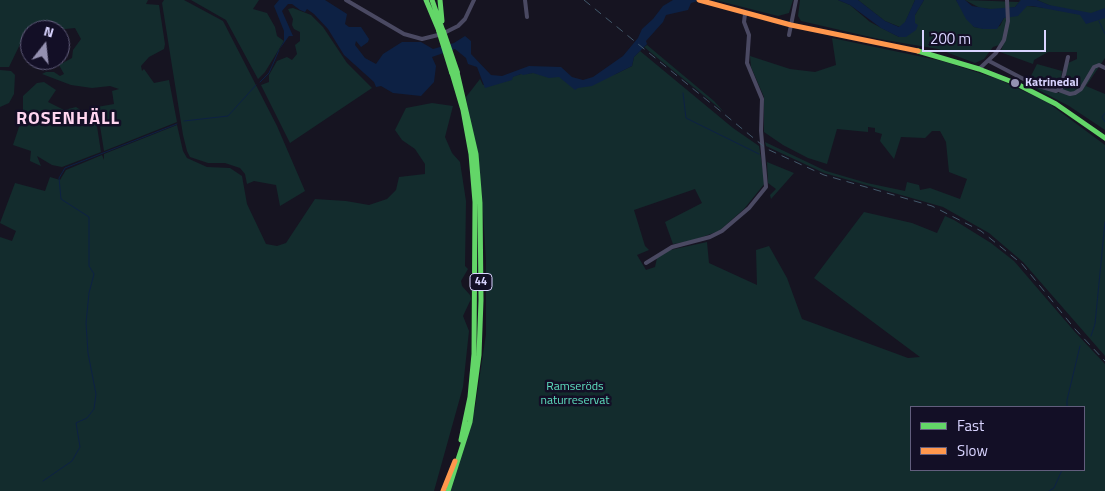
<!DOCTYPE html>
<html>
<head>
<meta charset="utf-8">
<style>
  body { margin:0 }
  #map { position:relative; width:1105px; height:491px; overflow:hidden; background:#161421; font-family:"Titillium Web",sans-serif }
  canvas { display:block }
  .legend { position:absolute; left:910px; top:406px; width:175px; height:65px; box-sizing:border-box; background:#130f26; border:1px solid #625e7d; margin:0; padding:6px 9px; list-style:none; font-size:15px; color:#d9d4ff }
  .legend li { display:flex; align-items:center; gap:10px; height:25px }
  .legend b { width:25px; border:1px solid #625e7d }
  .north { position:absolute; left:20px; top:20px; width:50px; height:50px; box-sizing:border-box; background:#130f26; border:1px solid #625e7d; border-radius:50%; rotate:16deg; font-size:14px; font-weight:700; line-height:20px; text-align:center; color:#d9d4ff }
  .north::after { content:''; display:block; margin:auto; width:18px; height:22px; background:#9591b1; clip-path:polygon(50% 0,100% 100%,50% 72%,0 100%) }
  .scale { position:absolute; left:922px; top:30px; width:124px; height:22px; box-sizing:border-box; border:2px solid #d9d4ff; border-top:0; padding-left:6px; font-size:15px; line-height:18px; white-space:nowrap; color:#d9d4ff; -webkit-text-stroke:4px #130f26; paint-order:stroke }
</style>
</head>
<body>
<div id="map">
<canvas width="1105" height="491"></canvas>
<ul class="legend">
<li><b style="height:6px;background:#63d668"></b>Fast</li>
<li><b style="height:6px;background:#ff974d"></b>Slow</li>
</ul>
<div class="north">N</div>
<div class="scale">200 m</div>
</div>
<script>
const ctx = document.querySelector('canvas').getContext('2d');
ctx.lineJoin = 'round';
function fillPath(path, color) {
  ctx.fillStyle = color;
  ctx.fill(path, 'evenodd');
}
function poly(rows) {
  const path = new Path2D();
  for (const r of rows) {
    path.moveTo(r[0], r[1]);
    for (let i = 2; i < r.length; i += 2) path.lineTo(r[i], r[i + 1]);
  }
  return path;
}
function trace(path, color, width, dash) {
  ctx.strokeStyle = color;
  ctx.lineWidth = width;
  ctx.lineCap = dash ? 'butt' : 'round';
  ctx.setLineDash(dash || []);
  ctx.stroke(path);
}
function write(font, color, halo, rows, align = 'center') {
  ctx.font = font + ' "Titillium Web",sans-serif';
  ctx.lineWidth = 5;
  ctx.setLineDash([]);
  ctx.textBaseline = 'middle';
  ctx.strokeStyle = halo;
  ctx.fillStyle = color;
  for (const [text, x, y, turn = 0] of rows) {
    ctx.save();
    ctx.translate(x, y);
    ctx.rotate((+turn || 0) * Math.PI / 180);
    ctx.textAlign = isNaN(turn) ? turn : align;
    if (halo) ctx.strokeText(text, 0, 0);
    ctx.fillText(text, 0, 0);
    ctx.restore();
  }
}
const green = poly([
  [0,0,148,0,146,4,159,5,165,44,164,49,149,57,141,66,142,71,144,69,154,83,169,80,177,122,104,151,97,107,114,104,112,91,119,89,110,86,92,88,71,85,42,74,46,72,54,72,60,76,64,74,59,65,72,58,73,50,81,39,75,28,55,30,53,21,26,32,9,67,0,67],
  [164,0,184,0,223,21,277,126,305,191,280,206,276,185,254,181,247,184,245,174,240,168,225,163,208,163,190,157,187,151,183,135,162,3],
  [191,0,259,0,253,9,267,13,275,27,277,36,284,41,265,72,258,79,226,20],
  [715,0,793,0,789,13,778,16],
  [800,0,838,0,850,5,870,22,899,37,915,23,915,15,924,0,956,0,974,27,987,29,1000,26,1004,18,1027,6,1048,8,1051,6,1037,0,1105,0,1105,58,1086,86,1105,94,1105,130,1069,106,1029,85,1059,93,1068,63,1077,59,1077,52,1048,52,1034,60,1033,64,1000,52,1003,46,999,45,993,47,984,59,975,63,938,49,879,39,801,21,798,16],
  [858,0,915,0,905,23,900,27,885,21],
  [965,0,1019,2,1020,0,1021,0,1015,7,999,10,980,8],
  [293,8,311,15,323,27,347,63,372,88,290,143,261,85,269,82,269,75,277,61,287,57,292,60,297,54,295,45,300,41,300,32,294,29,292,25,293,19,288,9],
  [832,38,942,61,998,79,1047,102,1105,145,1105,356,1023,262,989,233,943,207,824,173,766,146,765,142,826,171,867,183,905,191,907,182,919,185,920,190,930,188,960,199,967,179,949,172,946,142,940,131,932,131,925,138,901,137,894,159,880,141,882,134,875,132,875,128,868,127,868,132,837,129,827,164,808,158,783,145,764,132,764,97,751,67,750,56,790,69,815,72,836,65],
  [647,45,714,101,724,112,644,47],
  [640,51,733,128,759,146,765,183,744,209,719,231,691,241,673,244,665,222,702,203,695,189,634,210,645,246,649,250,637,255,646,270,655,267,657,258,670,250,707,242,709,263,757,285,756,250,769,246,787,278,802,319,908,358,920,357,814,278,864,212,912,223,937,233,945,216,954,220,991,243,1014,261,1075,332,1105,364,1105,491,443,491,475,408,486,334,486,261,482,195,466,97,480,79,483,85,521,74,533,73,558,74,573,83,616,74,632,66,634,57],
  [911,407,1084,407,1084,470,911,470],
  [1037,64,1062,71,1060,87,1056,89,1048,89,1029,80],
  [0,70,11,71,15,75,14,94,9,103,0,107],
  [44,82,56,90,48,102,64,110,76,107,96,120,101,152,62,167,52,165,37,156,41,166,30,161,31,151,13,145,23,115,23,96,37,83],
  [432,103,453,106,445,137,452,153,460,162,466,201,465,266,468,269,461,281,462,286,470,295,471,299,463,316,469,331,463,387,434,491,0,491,0,237,12,241,16,231,0,223,15,183,45,191,50,177,60,180,66,170,102,155,104,160,104,154,177,125,183,151,187,158,207,167,230,168,242,176,247,204,266,244,277,246,286,243,315,199,346,201,369,205,387,199,396,190,399,177,425,174,425,164,415,149,402,140,395,130,406,108],
  [767,162,794,173,771,199,770,195,776,189,768,183]
]);
const water = poly([
  [279,0,325,0,347,14,345,24,349,27,361,27,369,39,368,42,361,47,356,41,355,45,365,58,376,64,383,54,402,42,421,42,433,49,454,43,465,36,471,41,471,54,491,75,502,76,529,66,561,67,572,77,583,80,593,77,623,56,638,38,642,29,653,19,663,6,673,0,701,0,691,3,688,10,666,15,663,22,646,41,647,44,634,57,632,66,592,86,578,88,575,90,559,77,549,78,533,73,523,75,521,74,513,77,512,80,485,88,477,67,468,64,466,58,455,49,432,57,436,66,434,82,421,96,393,93,381,86,376,87,374,82,344,55,328,29,314,14,307,9,305,12,300,10,292,4,288,4,282,11,293,36,289,36,279,50,284,41,284,31,274,6],
  [838,0,858,0,885,21,899,27,905,22,915,0,924,0,915,15,915,23,918,25,916,30,906,37,899,37,881,28,850,5],
  [956,0,965,0,972,6,990,9,1015,7,1021,0,1037,0,1049,5,1091,13,1105,8,1105,18,1086,24,1080,15,1032,6,1027,6,1018,16,1004,18,997,29,983,29,974,27,966,19]
]);
const stream = poly([
  [1099,21,1105,34],
  [260,82,269,73,279,50],
  [683,93,686,118,759,154],
  [1105,113,1102,117,1105,122],
  [184,121,228,116,256,85],
  [1105,148,1105,149],
  [1091,336,1095,324,1105,222],
  [1067,407,1067,400,1080,346],
  [43,481,72,461,80,447,76,423,87,418,94,409,96,394,88,353,86,323,89,293,94,274,89,266,89,217,61,199,59,178,65,168,177,124],
  [1049,491,1054,488,1062,470]
]);
const street = poly([
  [346,0,404,34,422,39,442,34,458,26,465,19,474,0],
  [525,0,527,17],
  [789,35,796,0],
  [989,61,1035,85,1056,91,1061,88,1068,57],
  [979,69,996,53,1004,40,1008,21,1007,0],
  [1059,90,1070,94,1075,93,1081,89,1094,67,1099,65,1105,68],
  [646,263,672,247,710,237,722,231,749,208,766,187,761,131,762,99,747,63,749,35,744,22,745,14]
]);
const fast = poly([
  [426,0,439,31],
  [432,0,443,31],
  [440,0,442,21],
  [918,51,979,69,1015,83,1056,104,1105,138],
  [452,73,463,110,471,154,475,202,474,354,470,397,461,440],
  [448,491,470,422,479,355,481,300,480,203,476,154,457,72]
]);
const slow = poly([
  [699,0,791,25,918,51],
  [443,491,455,461]
]);
const rail = poly([
  [584,0,767,149,824,175,932,206,981,231,1022,264,1075,329,1105,361]
]);
const fastBridge = poly([
  [439,31,452,73],
  [443,31,457,72]
]);
const markers = [
  [1015,83,5,"#9591b1"]
];
const shields = [
  [481,282,22]
];
const shieldNames = [
  ["44",481,282]
];
const poiNames = [
  ["Katrinedal",1025,83]
];
const parkNames = [
  ["Ramseröds",575,387],
  ["naturreservat",575,401]
];
const districtNames = [
  ["ROSENHÄLL",68,120]
];
fillPath(green, '#132c2d');
fillPath(water, '#0d2144');
trace(stream, '#0d2144', 1);
trace(street, '#4a4962', 4);
trace(fast, '#63d668', 5);
trace(slow, '#ff974d', 5);
trace(rail, '#43596b', 1, [8, 6]);
trace(fastBridge, '#63d668', 5.5);
for (const [x, y, r, color] of markers) {
  const dot = new Path2D();
  dot.arc(x, y, r, 0, 2 * Math.PI);
  ctx.fillStyle = color;
  ctx.fill(dot);
  trace(dot, '#130f26', 2);
}
for (const [x, y, w] of shields) {
  const box = new Path2D();
  box.roundRect(x - w / 2, y - 8.5, w, 17, 4);
  ctx.fillStyle = '#130f26';
  ctx.fill(box);
  trace(box, '#d9d4ff', 1);
}
write('bold 11px', '#d9d4ff', null, shieldNames);
write('bold 12px', '#d9d4ff', '#130f26', poiNames, 'left');
write('12px', '#5fe0c0', '#130f26', parkNames);
ctx.letterSpacing = '1px';
write('bold 18px', '#ffd6f0', '#130f26', districtNames);
ctx.letterSpacing = '0px';
</script>
</body>
</html>
